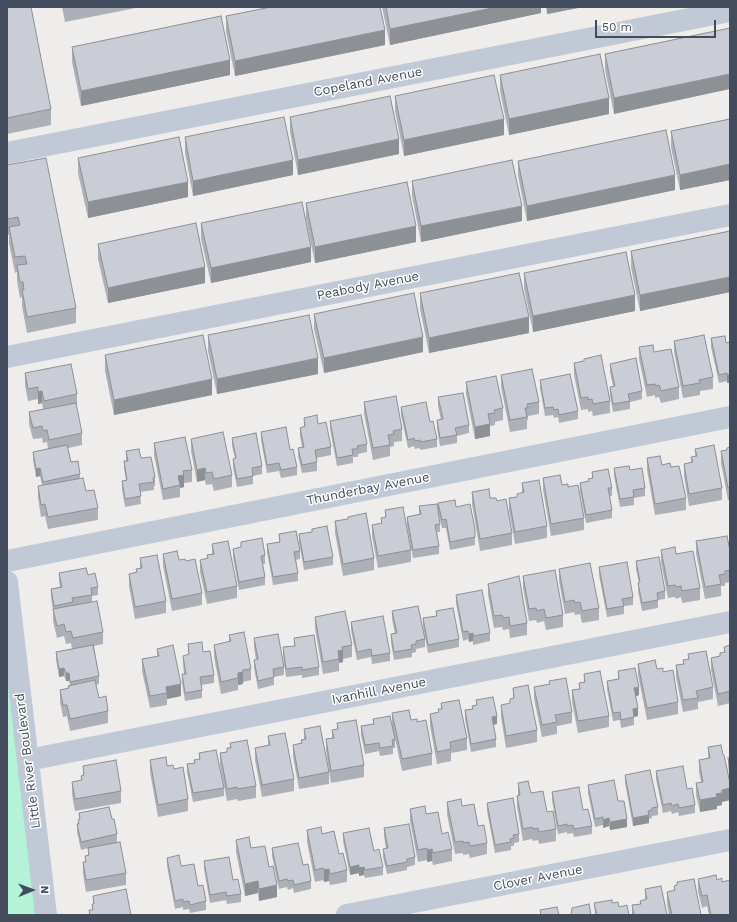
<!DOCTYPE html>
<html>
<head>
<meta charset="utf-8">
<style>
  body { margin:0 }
  #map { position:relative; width:737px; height:922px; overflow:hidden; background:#efecec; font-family:"Work Sans",sans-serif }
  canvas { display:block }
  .frame { position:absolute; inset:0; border:8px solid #434c5c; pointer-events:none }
  .north { position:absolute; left:12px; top:870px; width:40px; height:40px; -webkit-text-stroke:3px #fff; paint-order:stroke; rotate:89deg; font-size:11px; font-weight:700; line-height:16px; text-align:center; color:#434c5c }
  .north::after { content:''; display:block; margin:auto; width:14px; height:18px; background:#434c5c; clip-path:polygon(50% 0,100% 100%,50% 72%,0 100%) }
  .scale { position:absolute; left:595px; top:20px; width:121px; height:18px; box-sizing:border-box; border:2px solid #434c5c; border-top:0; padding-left:5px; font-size:12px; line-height:14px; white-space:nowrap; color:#434c5c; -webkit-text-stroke:3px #fff; paint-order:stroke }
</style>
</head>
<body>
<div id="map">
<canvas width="737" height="922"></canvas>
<div class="frame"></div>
<div class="north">N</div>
<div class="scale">50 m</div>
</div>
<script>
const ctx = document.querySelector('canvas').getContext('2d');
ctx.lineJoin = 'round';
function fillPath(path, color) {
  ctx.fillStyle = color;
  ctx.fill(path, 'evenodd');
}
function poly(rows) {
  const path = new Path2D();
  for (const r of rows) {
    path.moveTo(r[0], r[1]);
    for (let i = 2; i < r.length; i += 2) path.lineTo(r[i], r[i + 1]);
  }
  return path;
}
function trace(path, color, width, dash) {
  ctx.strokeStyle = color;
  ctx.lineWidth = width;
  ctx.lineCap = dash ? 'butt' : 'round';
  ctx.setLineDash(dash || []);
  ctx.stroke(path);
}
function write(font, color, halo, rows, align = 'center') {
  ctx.font = font + ' "Work Sans",sans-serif';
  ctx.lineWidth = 3;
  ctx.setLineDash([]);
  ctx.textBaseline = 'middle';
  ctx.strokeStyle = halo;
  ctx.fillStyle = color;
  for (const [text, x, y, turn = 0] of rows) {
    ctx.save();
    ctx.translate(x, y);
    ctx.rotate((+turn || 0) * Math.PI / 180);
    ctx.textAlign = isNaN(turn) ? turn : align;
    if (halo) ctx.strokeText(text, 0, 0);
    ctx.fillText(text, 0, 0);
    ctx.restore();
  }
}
const green = poly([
  [7,582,46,915,7,915]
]);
const minor = poly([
  [7,153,730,11],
  [7,357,730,215],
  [7,561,730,417],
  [7,582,46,915],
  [28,760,730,622],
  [347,915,730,840]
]);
const wall = poly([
  [7,7,51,109,51,125,7,134],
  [62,7,141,7,65,22],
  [382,7,541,7,541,13,390,45],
  [546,7,583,7,547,14],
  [226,16,385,45,235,76,226,32],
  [730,28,614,114,605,70,605,54],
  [72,47,230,75,81,106,72,62],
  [500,75,609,114,509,135,500,91],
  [395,96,504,135,404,156,395,111],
  [290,117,399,154,298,175,290,132],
  [730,119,730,180,680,190,671,147,671,131],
  [185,137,293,175,193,196,185,153],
  [78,158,188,197,88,218,78,173],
  [518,161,675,190,527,221,518,176],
  [7,165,76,308,76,323,27,333,22,306,22,297,20,298,17,281,17,272,15,273,9,243,9,235,8,235,7,228],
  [412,181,522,221,421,242,412,196],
  [306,203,416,242,315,263,306,218],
  [201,223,311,262,211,283,201,239],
  [730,231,730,292,640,311,631,267,631,251],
  [98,244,205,283,108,303,98,259],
  [524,273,635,311,533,332,524,288],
  [420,293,529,333,429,353,420,309],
  [314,314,423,352,324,373,314,329],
  [208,335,318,374,217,394,208,351],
  [711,338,726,343,730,342,727,383,727,381,719,383,711,347],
  [674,341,713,377,713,389,700,391,700,395,683,398,674,352],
  [639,347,654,352,679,387,679,399,661,403,659,397,655,398,655,395,647,397,639,359],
  [105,355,212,395,114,415,105,371],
  [574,363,610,401,610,413,593,416,592,411,588,412,588,409,581,410,574,375],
  [610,364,642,391,642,399,630,402,630,409,613,412,610,395,610,387,613,386,610,372],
  [25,373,77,394,77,406,76,406,82,433,82,445,68,448,71,462,80,474,80,478,86,491,98,508,98,520,48,529,45,516,41,517,38,498,38,486,42,485,40,476,36,477,33,460,33,452,48,449,47,442,43,443,42,438,33,439,29,424,29,412,43,409,42,403,38,404,38,399,28,401,25,385],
  [501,375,539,402,539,414,528,416,528,420,527,420,527,429,510,432,501,387],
  [540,380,578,411,578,419,559,423,558,417,554,418,553,415,545,416,540,388],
  [466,382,503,408,503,420,495,422,495,425,490,426,490,436,475,439,466,394],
  [438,397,469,425,469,433,457,436,457,443,440,446,437,428,437,420,441,420,438,406],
  [364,402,402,429,402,441,394,442,394,446,390,447,390,456,373,460,364,414],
  [401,407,430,422,437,439,437,447,420,450,420,448,415,449,414,446,408,448,401,415],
  [304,418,318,424,331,447,331,455,316,458,317,462,317,471,302,473,298,456,298,448,302,447,300,436,300,428,304,427],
  [330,421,367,444,367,452,358,454,358,457,353,457,353,463,337,466,330,429],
  [261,432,290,450,297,467,297,475,281,478,279,471,267,473,261,440],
  [232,438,262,466,262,474,253,476,253,484,237,487,233,467,233,459,235,458,232,446],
  [191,439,232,475,232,487,214,491,212,484,206,485,205,480,197,482,191,451],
  [729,442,730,442,730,499,728,500,721,463,721,451,727,450,727,448,729,447],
  [154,443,192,470,192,482,184,483,184,487,180,488,180,497,163,500,154,455],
  [695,449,722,488,722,500,689,506,684,476,684,464,691,462,691,457,695,457],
  [126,451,141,458,155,477,155,486,154,486,154,490,140,492,141,504,125,507,122,489,122,481,126,480,124,469,124,461,126,461],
  [647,458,662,465,671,467,686,498,686,510,655,515,647,470],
  [614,468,630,470,645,488,645,496,634,498,634,505,620,507,614,476],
  [592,472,612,488,612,496,610,496,612,510,612,518,586,523,580,491,580,483,588,481,588,479,592,478],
  [543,478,568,487,584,518,584,530,551,536,543,490],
  [522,483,547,526,547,538,515,544,509,510,509,498,517,497,517,494,522,493],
  [472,492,497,501,512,533,512,545,480,551,472,504],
  [438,503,475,529,475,545,450,550,446,528,442,528,438,511],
  [419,506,440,524,440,532,437,532,439,546,439,554,413,558,407,525,407,517,419,514],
  [385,510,411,550,411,562,378,568,372,536,372,525,381,523,381,518,385,517],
  [348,517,374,558,374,570,343,576,335,533,335,521,348,519],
  [312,529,333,557,333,565,304,570,299,542,299,534,312,532],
  [279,534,300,551,300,559,296,560,298,573,298,581,273,585,267,552,267,544,279,542],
  [696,541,730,551,730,582,725,583,725,586,721,586,721,596,705,599,696,553],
  [241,542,265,555,265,564,263,564,265,577,265,585,239,590,233,557,233,549,241,547],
  [212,544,237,586,237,598,207,604,200,572,200,560,207,559,207,555,212,554],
  [661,550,676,554,700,588,700,600,682,603,681,597,676,599,675,597,668,598,661,562],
  [163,554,179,560,186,561,202,593,202,605,172,611,163,566],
  [140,558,166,601,166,613,135,619,129,586,129,574,136,572,136,569,140,568],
  [636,561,665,591,665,599,658,600,658,608,642,611,638,591,638,583,639,583,636,569],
  [599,567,633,597,633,605,624,606,624,614,607,617,599,575],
  [559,569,599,608,599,620,582,623,580,614,575,615,574,612,565,614,559,581],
  [59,573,88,575,98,587,98,595,92,596,92,602,103,632,103,644,94,646,99,676,99,684,96,685,99,698,108,711,108,723,70,731,67,716,63,717,60,702,60,690,68,688,68,686,70,685,69,681,66,681,64,676,59,677,56,660,56,652,72,649,71,643,66,644,64,636,57,638,53,621,53,611,51,597,51,589,60,587,59,581],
  [523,576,563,615,563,627,546,630,544,621,537,623,536,620,529,621,523,588],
  [488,584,527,623,527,635,510,638,509,629,503,630,502,627,494,628,488,595],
  [456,595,490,633,490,641,473,645,473,641,469,642,468,639,463,641,456,603],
  [392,611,425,639,425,647,416,649,416,652,412,653,412,657,394,660,391,643,391,634,395,634,392,619],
  [436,611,459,639,459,647,428,653,423,626,423,618,436,616],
  [315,617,352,645,352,657,343,659,343,662,339,663,339,671,323,674,315,629],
  [351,622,390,653,390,661,372,664,371,657,357,660,351,630],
  [229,635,251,669,251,680,243,682,243,684,238,685,238,690,221,694,214,657,214,645,229,642],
  [254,638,284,667,284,675,274,677,274,685,258,689,254,668,254,660,256,660,254,647],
  [294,638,319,667,319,675,302,678,302,675,286,677,283,655,283,647,294,646],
  [188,644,203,652,214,675,214,683,201,685,202,690,202,698,185,701,182,682,182,674,184,674,183,664,183,656,188,655],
  [730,645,730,703,718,706,711,670,711,658,720,656,720,653,724,652,724,647],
  [157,649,181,696,167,699,167,705,150,708,142,671,142,659,157,656],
  [688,654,713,687,713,699,698,702,698,709,683,712,676,677,676,665,683,664,683,660,688,659],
  [638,664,657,669,663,672,678,702,678,714,647,720,638,675],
  [618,671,639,695,636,696,638,716,634,717,634,725,621,728,620,720,613,721,607,689,607,681,618,679],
  [584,674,609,716,609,727,578,733,572,702,572,690,579,689,579,683,584,682],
  [549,681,572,712,572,723,557,726,557,734,542,737,534,699,534,687,549,684],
  [513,688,537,730,537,742,506,748,501,717,501,705,510,703,510,699,513,699],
  [476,700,497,724,493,725,496,739,496,747,471,752,465,719,465,710,472,709,472,706,476,705],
  [441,703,467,738,467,750,451,753,451,761,437,764,430,726,430,714,438,713,441,709],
  [392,713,411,720,417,722,432,753,432,765,402,771,392,725],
  [373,719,395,739,395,748,393,748,393,754,380,756,379,751,365,754,361,735,361,726,373,724],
  [337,723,364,765,364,777,331,783,326,751,326,739,332,738,332,730,337,729],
  [304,729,329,772,329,784,299,789,293,757,293,745,301,743,301,740,304,739],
  [268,736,294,779,294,791,262,797,255,760,255,748,268,745],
  [230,743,256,786,256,798,238,801,237,799,227,801,220,765,220,753,227,752,227,748,230,748],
  [708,747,723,755,730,783,730,800,722,802,722,805,717,806,717,809,700,812,696,795,696,783,701,782,699,772,699,760,708,758],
  [199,753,224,788,224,796,193,802,187,772,187,764,194,763,194,760,199,759],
  [728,758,730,758,730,778,728,766],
  [150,760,174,769,188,799,188,811,158,817,150,772],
  [83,766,121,791,121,803,75,811,72,794,72,782,81,781,81,776,83,775],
  [656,771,687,789,695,805,695,813,679,816,678,812,672,814,671,811,663,813,656,779],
  [625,775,658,807,658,815,652,816,652,818,649,819,649,823,633,826,625,783],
  [518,783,531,793,547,812,556,829,556,841,539,844,538,840,533,841,532,839,523,841,517,807,517,796,518,795],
  [588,785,618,801,627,827,610,830,609,826,603,828,603,825,595,827,588,793],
  [552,792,583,810,592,826,592,834,574,837,573,833,567,834,567,832,558,834,552,800],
  [447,802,462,806,478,826,487,843,487,854,470,858,469,854,463,855,463,853,455,854,447,814],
  [487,803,519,834,519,842,514,843,514,846,511,846,511,850,495,853,487,811],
  [410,809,426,814,442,834,452,849,452,861,433,865,432,861,427,862,427,860,418,862,410,821],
  [79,813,112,819,117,834,117,842,126,873,126,885,86,892,83,874,83,862,85,862,85,856,88,855,88,848,81,850,77,832,77,824,78,824,78,820,79,819],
  [384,828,415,857,415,865,407,867,407,870,387,874,383,857,383,849,386,849,384,836],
  [307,830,322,834,339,854,347,870,347,882,330,885,329,881,324,882,323,880,315,882,307,842],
  [343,833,374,851,383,867,383,875,365,878,364,875,359,876,359,873,350,875,343,841],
  [236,840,251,848,269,867,277,897,259,901,258,893,245,896,236,852],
  [272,848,303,865,311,881,311,889,294,893,293,888,288,890,287,887,279,889,272,856],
  [167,858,181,866,198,886,206,901,206,910,190,913,189,909,183,910,183,907,175,909,167,866],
  [204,861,241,894,241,902,227,904,226,900,210,903,204,869],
  [698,879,717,880,722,882,730,915,709,915,707,906,702,908,698,891],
  [677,882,701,915,669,915,667,904,667,892,674,890,674,886,677,885],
  [645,889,667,915,632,915,632,905,640,904,640,901,645,900],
  [93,896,131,915,89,915,89,910,92,910,92,904,93,904],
  [594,903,612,903,619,907,629,915,595,915]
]);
const shadedWall = poly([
  [497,7,541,7,541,13,390,45,390,29],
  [547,7,583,7,547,14],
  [385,30,385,45,235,76,235,61],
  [230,60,230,75,81,106,81,91],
  [730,74,730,89,614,114,614,98],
  [609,98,609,114,509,135,509,119],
  [504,119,504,135,404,156,404,140],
  [399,139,399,154,298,175,298,160],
  [293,160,293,175,193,196,193,181],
  [730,164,730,180,680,190,680,175],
  [675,175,675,190,527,221,527,206],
  [188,182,188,197,88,218,88,202],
  [522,206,522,221,421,242,421,226],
  [416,226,416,242,315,263,315,247],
  [311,247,311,262,211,283,211,268],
  [205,267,205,283,108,303,108,288],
  [730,277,730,292,640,311,640,295],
  [635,295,635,311,533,332,533,316],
  [529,317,529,333,429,353,429,338],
  [423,337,423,352,324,373,324,358],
  [318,358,318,374,217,394,217,379],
  [727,375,730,375,730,383,727,383],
  [212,379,212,395,114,415,114,400],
  [42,391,42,403,38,404,38,392],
  [490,424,490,436,475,439,475,427],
  [40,468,40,476,36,477,36,469],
  [205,468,205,480,197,482,197,470],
  [184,475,184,487,180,488,178,476],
  [473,633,473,641,469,642,469,634],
  [343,650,343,662,339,663,338,651],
  [64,668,64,676,59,677,59,669],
  [243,672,243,684,238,685,238,673],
  [66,673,69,673,69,681,66,681],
  [181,684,181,696,167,699,166,687],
  [639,687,639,695,634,697,634,688],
  [638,708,638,716,633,717,633,709],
  [497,716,497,724,492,725,492,717],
  [730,788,730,800,722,802,722,805,717,806,717,809,700,812,700,800,716,794,722,790],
  [649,815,649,823,633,826,633,818],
  [609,818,609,826,603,828,603,820],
  [627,819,627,827,610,830,610,822],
  [432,849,432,861,427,862,427,850],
  [359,865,359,873,350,875,350,867],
  [364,867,364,875,359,876,359,868],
  [329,869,329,881,324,882,324,870],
  [258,881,258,893,245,896,245,884],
  [277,885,277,897,259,901,259,889]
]);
const building = poly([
  [7,7,31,7,51,109,7,118,7,7],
  [271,7,380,7,385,30,235,61,226,16,271,7],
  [386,7,497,7,390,29,386,7],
  [221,16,230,60,81,91,72,47,221,16],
  [730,28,730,74,614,98,605,54,730,28],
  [600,54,609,98,509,119,500,75,600,54],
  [494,75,504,119,404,140,395,96,494,75],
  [390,96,399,139,298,160,290,117,390,96],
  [284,117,293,160,193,181,185,137,284,117],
  [730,119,730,164,680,175,671,131,730,119],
  [666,130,675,175,527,206,518,161,666,130],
  [179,137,188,182,88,202,78,158,179,137],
  [46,158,76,308,27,317,22,290,24,290,23,282,20,282,17,265,27,264,25,256,15,257,9,227,20,225,18,217,8,219,7,213,7,165,46,158],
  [512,160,522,206,421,226,412,181,512,160],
  [407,182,416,226,315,247,306,203,407,182],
  [302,202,311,247,211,268,201,223,302,202],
  [196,223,205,267,108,288,98,244,196,223],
  [730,231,730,277,640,295,631,251,730,231],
  [626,252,635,295,533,316,524,273,626,252],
  [519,273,529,317,429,338,420,293,519,273],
  [414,293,423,337,324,358,314,314,414,293],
  [309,315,318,358,217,379,208,335,309,315],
  [203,335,212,379,114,400,105,355,203,335],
  [704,335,713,377,699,380,700,383,683,386,674,341,704,335],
  [725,336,726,343,730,342,730,375,727,375,727,373,719,375,711,338,725,336],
  [653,345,654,352,671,349,679,387,661,391,659,385,655,386,655,384,647,385,639,347,653,345],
  [601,355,610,401,593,404,592,399,588,400,588,397,581,398,574,363,584,361,584,359,601,355],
  [636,358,642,391,628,394,630,401,613,404,610,387,615,386,610,364,636,358],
  [71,364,77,394,44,401,42,391,38,392,38,387,28,389,25,373,71,364],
  [532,369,539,402,527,404,528,408,525,408,527,417,510,420,501,375,532,369],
  [570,374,578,411,559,415,558,409,554,410,553,407,545,408,540,380,570,374],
  [496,376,503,408,494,410,495,413,488,414,490,424,475,427,466,382,496,376],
  [463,393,469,425,455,428,457,435,440,438,437,420,443,419,438,397,463,393],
  [396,396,402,429,393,431,394,434,388,435,390,445,373,448,364,402,396,396],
  [426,402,430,422,433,421,437,439,420,442,420,440,415,441,414,438,408,440,401,407,426,402],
  [76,403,82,433,49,440,47,430,43,431,42,426,33,428,29,412,76,403],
  [317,415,318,424,326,422,331,447,315,450,317,462,302,465,298,448,304,447,300,428,305,426,304,418,317,415],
  [361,415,367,444,357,446,358,449,352,449,353,455,337,458,330,421,361,415],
  [286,427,290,450,293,449,297,467,281,470,279,463,267,465,261,432,286,427],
  [223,432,232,475,214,479,212,472,206,473,205,468,197,470,191,439,223,432],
  [256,433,262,466,252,468,253,476,237,479,233,459,236,458,232,438,256,433],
  [185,437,192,470,183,471,184,475,178,476,180,485,163,489,154,443,185,437],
  [67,445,71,462,78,461,80,474,43,482,40,468,36,469,33,452,67,445],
  [714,445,722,488,689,494,684,464,693,462,691,457,697,456,695,449,714,445],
  [730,447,730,487,728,488,721,451,727,450,727,448,730,447],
  [139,449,141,458,151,457,155,477,153,478,154,482,139,484,141,496,125,499,122,481,127,480,124,461,128,461,126,451,139,449],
  [660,456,662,465,670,463,671,467,679,466,686,498,655,504,647,458,660,456],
  [629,466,630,470,642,468,645,488,633,490,634,497,620,499,614,468,629,466],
  [608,469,612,488,608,488,612,510,586,515,580,483,589,481,588,479,593,478,592,472,608,469],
  [560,475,562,485,568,484,568,487,578,485,584,518,551,524,543,478,560,475],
  [83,478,86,491,94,490,98,508,48,517,45,504,41,505,38,486,83,478],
  [539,480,547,526,515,532,509,498,517,497,517,494,524,492,522,483,539,480],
  [489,489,490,498,496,498,497,501,506,499,512,533,480,539,472,492,489,489],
  [455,500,456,507,470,504,475,529,475,537,450,542,446,519,442,520,438,503,455,500],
  [437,504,440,524,435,525,439,546,413,550,407,517,421,514,419,506,437,504],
  [403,507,411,550,378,556,372,525,382,523,381,518,386,517,385,510,403,507],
  [366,513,374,558,343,564,335,521,348,519,348,517,366,513],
  [327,526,333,557,304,562,299,534,312,532,312,529,327,526],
  [296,531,300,551,294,552,298,573,273,577,267,544,280,542,279,534,296,531],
  [727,536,730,551,730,570,725,571,725,574,719,575,721,584,705,587,696,541,727,536],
  [262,538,265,555,261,556,265,577,239,582,233,549,241,547,241,542,262,538],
  [228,541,237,586,207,592,200,560,208,558,207,555,214,554,212,544,228,541],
  [675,547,676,554,693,551,700,588,682,591,681,586,676,587,675,585,668,586,661,550,675,547],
  [177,551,179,560,185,559,186,561,195,559,202,593,172,599,163,554,177,551],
  [157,555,166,601,135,607,129,574,137,572,136,569,142,568,140,558,157,555],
  [659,557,665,591,657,593,658,600,642,603,638,583,640,582,636,561,659,557],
  [627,562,633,597,622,599,624,606,607,609,599,567,627,562],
  [590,563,599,608,582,611,580,602,575,603,574,600,565,602,559,569,590,563],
  [86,568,88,575,95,573,98,587,91,588,92,595,72,598,73,602,54,606,51,589,62,587,59,573,86,568],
  [555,570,563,615,546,618,544,609,537,611,536,608,529,609,523,576,555,570],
  [519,576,527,623,510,626,509,617,503,618,502,615,494,616,488,584,519,576],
  [482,590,490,633,473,636,473,633,469,634,468,631,463,632,456,595,482,590],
  [97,601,103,632,73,638,71,631,66,632,64,624,57,626,53,609,97,601],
  [418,606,425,639,416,641,416,644,411,645,412,649,394,652,391,634,397,633,392,611,418,606],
  [453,608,459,639,428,645,423,618,437,616,436,611,453,608],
  [345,611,352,645,342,647,343,650,338,651,339,659,323,662,315,617,345,611],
  [383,616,390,653,372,656,371,649,357,652,351,622,383,616],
  [244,632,251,669,243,670,243,672,238,673,238,678,221,682,214,645,231,641,229,635,244,632],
  [278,634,284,667,273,669,274,677,258,681,254,660,258,659,254,638,278,634],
  [314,635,319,667,302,670,302,667,286,669,283,647,295,646,294,638,314,635],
  [202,642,203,652,210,651,214,675,200,677,202,690,185,693,182,674,186,674,183,656,189,654,188,644,202,642],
  [93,645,99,676,70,682,69,673,66,673,64,668,59,669,56,652,93,645],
  [173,645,181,684,166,687,167,693,150,696,142,659,159,656,157,649,173,645],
  [730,645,730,691,718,694,711,658,720,656,720,653,725,652,724,647,730,645],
  [706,651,713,687,696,691,698,698,683,700,676,665,684,664,683,660,689,659,688,654,706,651],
  [655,660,657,669,663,668,663,672,673,670,678,702,647,708,638,664,655,660],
  [635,668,639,687,634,688,638,708,633,709,634,717,621,720,620,712,613,713,607,681,619,679,618,671,635,668],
  [600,671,609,716,578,721,572,690,580,689,579,683,585,682,584,674,600,671],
  [566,678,572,712,555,715,557,722,542,725,534,687,550,684,549,681,566,678],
  [95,680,99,698,106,696,108,711,70,719,67,705,63,705,60,690,69,688,68,686,95,680],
  [528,685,537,730,506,736,501,705,510,703,510,699,514,698,513,688,528,685],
  [493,697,497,716,492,717,496,739,471,744,465,710,473,709,472,706,477,705,476,700,493,697],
  [459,700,467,738,450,742,451,749,437,752,430,714,439,712,438,709,442,709,441,703,459,700],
  [409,710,411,720,417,719,417,722,426,720,432,753,402,759,392,713,409,710],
  [390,716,395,739,392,740,393,746,380,748,379,743,365,745,361,726,374,724,373,719,390,716],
  [356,720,364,765,331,771,326,739,334,738,332,730,338,729,337,723,356,720],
  [320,726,329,772,299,778,293,745,302,743,301,740,306,739,304,729,320,726],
  [285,733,294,779,262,785,255,748,270,745,268,736,285,733],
  [247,740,256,786,238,789,237,787,227,789,220,753,227,752,227,748,231,748,230,743,247,740],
  [721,745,723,755,724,755,730,783,730,788,722,790,722,793,716,794,717,797,700,800,696,783,703,782,699,760,710,758,708,747,721,745],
  [216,750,224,788,193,793,187,764,195,763,194,760,200,759,199,753,216,750],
  [166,757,167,766,173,765,174,769,183,767,188,799,158,805,150,760,166,757],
  [728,758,730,758,730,769,728,758],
  [116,760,121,791,75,799,72,782,82,780,81,776,84,775,83,766,116,760],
  [683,766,687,789,692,788,695,805,679,808,678,804,672,806,671,803,663,805,656,771,683,766],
  [650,770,658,807,652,808,652,810,648,811,649,815,633,818,625,775,650,770],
  [614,780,618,801,624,801,627,819,610,822,609,818,603,820,603,817,595,819,588,785,614,780],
  [528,781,531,793,543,791,547,812,553,811,556,829,539,832,538,828,533,829,532,827,523,829,517,796,520,795,518,783,528,781],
  [579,787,583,810,588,809,592,826,574,829,573,825,567,826,567,824,558,826,552,792,579,787],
  [513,798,519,834,513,835,514,838,510,839,511,842,495,845,487,803,513,798],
  [461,799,462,806,474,804,478,826,484,825,487,843,470,846,469,842,463,843,463,841,455,842,447,802,461,799],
  [425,806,426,814,438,812,442,834,448,832,452,849,433,853,432,849,427,850,427,848,418,850,410,809,425,806],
  [109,807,112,819,114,819,117,834,81,842,77,824,79,824,78,820,80,819,79,813,109,807],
  [409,824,415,857,407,859,407,862,387,866,383,849,388,848,384,828,409,824],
  [321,827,322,834,334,831,339,854,343,853,347,870,330,874,329,869,324,870,323,868,315,870,307,830,321,827],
  [369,828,374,851,379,849,383,867,365,870,364,867,359,868,359,865,350,867,343,833,369,828],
  [249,837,251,848,265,846,269,867,273,866,277,885,259,889,258,881,245,884,236,840,249,837],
  [120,842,126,873,86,880,83,862,86,862,85,856,89,855,88,848,120,842],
  [298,843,303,865,308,864,311,881,294,885,293,880,288,881,287,879,279,881,272,848,298,843],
  [179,855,181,866,194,864,198,886,203,885,206,901,190,905,189,901,183,902,183,899,175,901,167,858,179,855],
  [229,857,233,880,238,879,241,894,227,896,226,892,210,895,204,861,229,857],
  [716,875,717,880,722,878,722,882,730,880,730,915,711,915,707,895,702,896,698,879,716,875],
  [694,879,701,915,672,915,667,892,675,890,674,886,677,885,677,882,694,879],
  [661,886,667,915,634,915,632,905,641,904,640,901,647,899,645,889,661,886],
  [126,889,131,915,90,915,89,910,93,910,92,904,94,904,93,896,126,889],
  [612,900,612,903,618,902,619,907,627,905,629,915,597,915,594,903,612,900],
  [589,904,591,915,569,915,571,915,572,908,589,904],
  [557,907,559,915,541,915,540,910,557,907]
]);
const streetNames = [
  ["Copeland Avenue",368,82,-11],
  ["Peabody Avenue",368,286,-11],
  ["Thunderbay Avenue",368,489,-11],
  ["Ivanhill Avenue",379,691,-11],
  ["Little River Boulevard",28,761,-97],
  ["Clover Avenue",538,878,-11]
];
fillPath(green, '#b4f3d7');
trace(minor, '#c1c9d6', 22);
fillPath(wall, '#aeb0b7');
fillPath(shadedWall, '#8d9095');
fillPath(building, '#cacdd5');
trace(building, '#8d9095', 1);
write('13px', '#434c5c', '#fff', streetNames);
</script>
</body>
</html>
